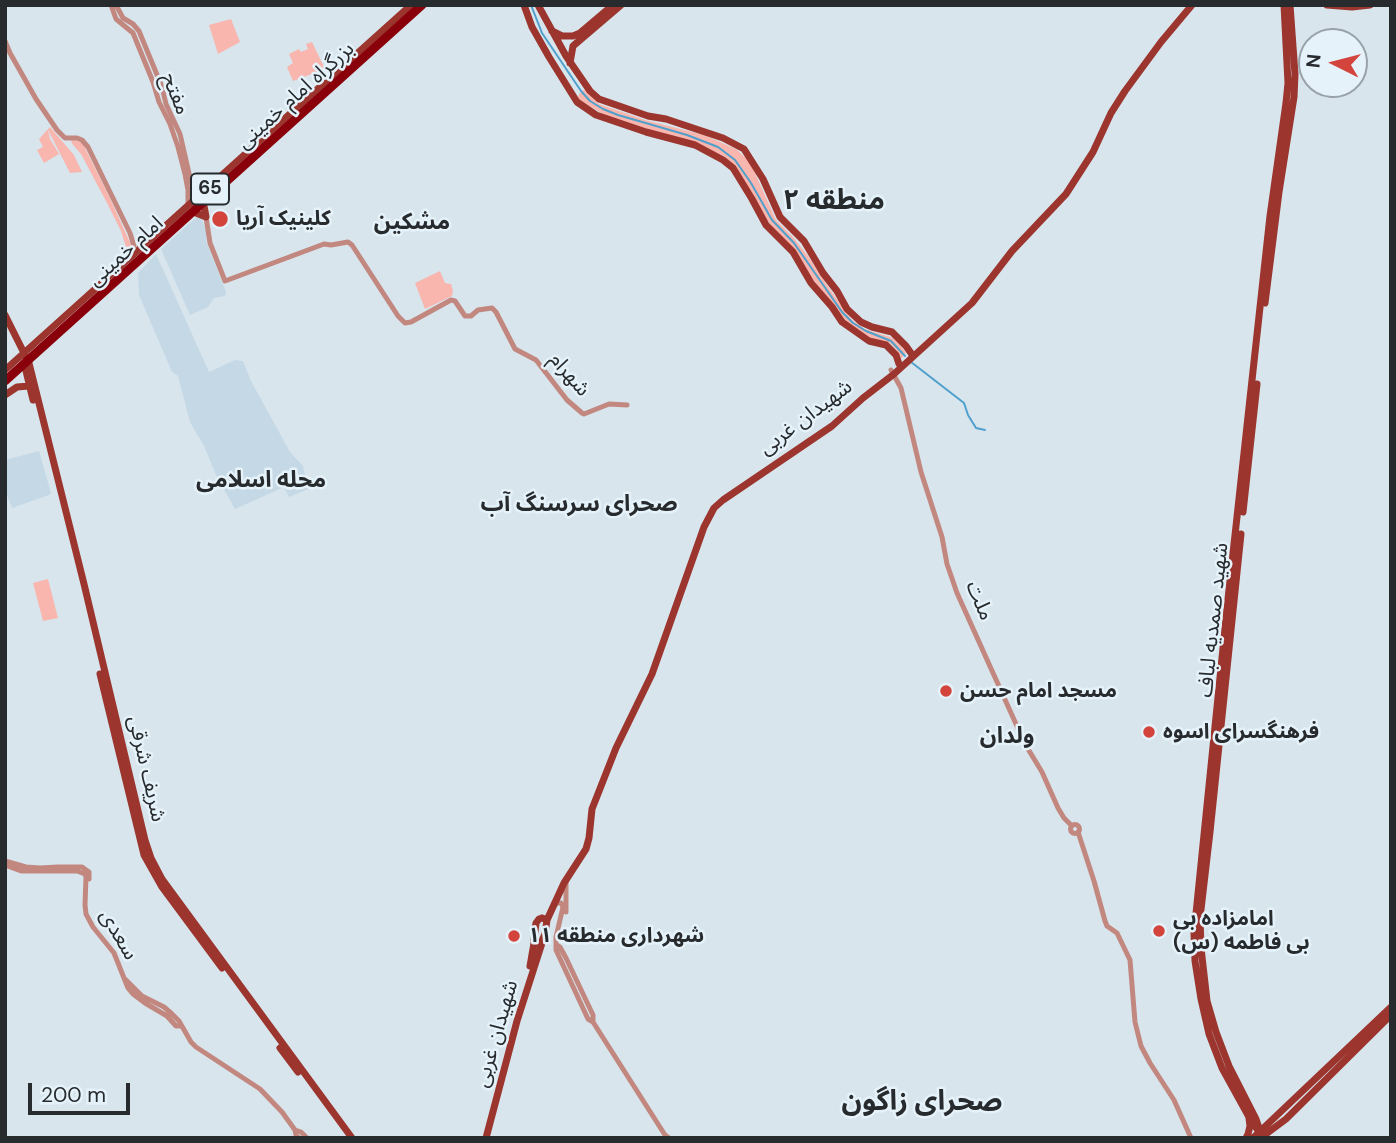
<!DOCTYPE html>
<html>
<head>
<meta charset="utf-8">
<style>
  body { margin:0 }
  #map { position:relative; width:1396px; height:1143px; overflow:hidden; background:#d8e5ed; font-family:"DM Sans",sans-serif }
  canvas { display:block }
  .frame { position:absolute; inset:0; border:7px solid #272b2e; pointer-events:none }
  .north { position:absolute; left:1298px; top:28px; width:70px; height:70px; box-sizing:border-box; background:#e5f2fa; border:2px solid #99a2a8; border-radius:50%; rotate:276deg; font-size:19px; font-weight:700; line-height:28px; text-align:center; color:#272b2e }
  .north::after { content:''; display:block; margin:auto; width:24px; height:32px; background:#d2443c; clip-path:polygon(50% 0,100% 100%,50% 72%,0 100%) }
  .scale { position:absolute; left:28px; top:1083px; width:102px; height:32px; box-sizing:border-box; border:4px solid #272b2e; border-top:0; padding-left:9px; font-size:21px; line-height:24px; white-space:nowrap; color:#272b2e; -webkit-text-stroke:5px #e5f2fa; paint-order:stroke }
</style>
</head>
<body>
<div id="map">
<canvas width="1396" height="1143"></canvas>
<div class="frame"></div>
<div class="north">N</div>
<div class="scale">200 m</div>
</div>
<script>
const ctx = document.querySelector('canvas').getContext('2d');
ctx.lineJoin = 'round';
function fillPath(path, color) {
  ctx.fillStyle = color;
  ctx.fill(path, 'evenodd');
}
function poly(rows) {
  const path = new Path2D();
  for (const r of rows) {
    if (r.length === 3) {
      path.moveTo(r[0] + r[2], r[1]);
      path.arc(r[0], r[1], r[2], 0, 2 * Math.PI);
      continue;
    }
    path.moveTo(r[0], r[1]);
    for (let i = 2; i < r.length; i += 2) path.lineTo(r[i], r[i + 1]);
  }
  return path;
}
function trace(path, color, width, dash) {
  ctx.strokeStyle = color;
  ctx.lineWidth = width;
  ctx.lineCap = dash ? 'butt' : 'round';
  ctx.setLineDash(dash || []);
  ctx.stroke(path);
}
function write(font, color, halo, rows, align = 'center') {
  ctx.font = font + ' "DM Sans","Noto Sans Arabic",sans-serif';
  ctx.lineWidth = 5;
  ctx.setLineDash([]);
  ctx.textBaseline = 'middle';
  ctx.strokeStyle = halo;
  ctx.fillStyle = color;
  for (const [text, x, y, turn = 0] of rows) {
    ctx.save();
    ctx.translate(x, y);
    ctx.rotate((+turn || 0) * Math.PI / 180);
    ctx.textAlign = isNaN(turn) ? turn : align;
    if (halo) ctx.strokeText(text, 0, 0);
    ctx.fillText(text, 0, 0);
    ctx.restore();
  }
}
const built = poly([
  [200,214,207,233,206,241,226,292,225,296,214,298,208,307,190,315,161,249],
  [156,254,209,372,235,360,243,361,251,381,279,432,290,452,303,466,308,489,289,497,284,487,235,509,216,475,204,446,190,422,178,376,172,372,139,295,138,273],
  [39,451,51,493,49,495,12,508,5,490,5,460]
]);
const green = poly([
  [231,19,240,42,218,54,209,25],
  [312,42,325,69,293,81,287,67,293,63,289,54,299,49,301,52,308,49,306,44],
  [585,89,599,104,645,120,704,135,736,149,750,162,776,220,793,237,808,256,829,288,852,320,865,329,893,338,901,346,906,353,901,359,898,352,890,343,870,338,845,321,764,216,728,160,646,129,608,117,578,99,579,94],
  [50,127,74,155,82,172,70,173,48,130,50,139,59,154,44,163,37,150,43,147,39,139],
  [74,140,82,142,109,196,132,247,128,250,126,247,121,231,107,203,81,154,73,145,71,141],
  [440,271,445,283,451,284,453,291,452,296,425,309,415,283],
  [48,579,58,618,43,621,33,583]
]);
const stream = poly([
  [531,5,542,33,581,91,590,101,603,109,618,115,687,135,718,147,735,160,751,183,772,220,794,243,842,312,853,323,866,331,891,341,905,356],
  [911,362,964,403,968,415,976,428,985,430]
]);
const minor = poly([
  [111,5,116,19,133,33,153,82,159,102,170,124,178,147,185,174,188,190,188,204],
  [116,5,123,18,133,24,139,31,162,87,166,104,180,134,191,182,195,190,202,192],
  [5,41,10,53,36,99,57,130,65,138,77,138,82,140,88,147,130,233,134,246,134,254],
  [206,217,210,243,225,281,324,244,331,245,348,242,352,245,398,316,405,323,411,322,451,300,455,301,465,316,471,316,478,310,492,308,496,312,515,349,536,360,567,400,582,413,584,414,609,404,627,405],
  [891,370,901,388,921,472,942,537,947,564,957,593,1025,744,1042,772,1058,808,1064,818,1072,826],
  [1075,829,4.5],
  [1078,832,1094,881,1105,921,1107,926,1117,933,1130,960,1135,1022,1141,1046,1150,1063,1174,1100,1191,1138],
  [5,861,26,867,40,868,58,867,82,867,89,872,89,879],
  [5,865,21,871,77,871,85,874,86,877,85,905,86,914,93,927,114,953,128,988,133,994,145,1003,167,1016,176,1026,181,1026],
  [554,903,561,903,563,907,556,937,556,950,588,1019,593,1022,665,1135,669,1138],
  [566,912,566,883],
  [557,945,560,947,566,958,593,1015,593,1022],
  [126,980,142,996,164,1007,172,1014,179,1021,191,1042,196,1047,260,1089,282,1112,295,1130,296,1135,299,1138],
  [295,1130,301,1132,307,1138]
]);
const major = poly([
  [524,5,532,27,549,57,577,102,596,115,646,132,695,145,723,160,733,168,752,199,766,225,793,252,811,283,832,307,842,322,869,341,886,345,896,355,899,364],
  [538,5,566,56,590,91,599,99,648,116,666,119,723,138,744,149,763,179,780,217,804,241,823,273,837,291,847,309,861,322,872,327,892,332,906,346,913,356],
  [1327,5,1352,7,1370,5],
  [552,31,562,36,573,36,580,33,613,5],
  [570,63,573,46,621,5],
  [196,213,206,217,204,206],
  [1265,303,1279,192,1294,97,1295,74,1290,5],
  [5,315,29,363,84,584,145,840,151,858,162,879,352,1138],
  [5,370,411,5],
  [26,371,33,400],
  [5,395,17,387,29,386],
  [1243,512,1257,384],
  [1241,534,1210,832,1200,918,1201,948,1207,1001,1216,1032,1229,1066,1256,1119,1259,1128],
  [100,674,144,855,162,887,222,968],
  [542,918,547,920,545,934,541,943,537,944,534,940,536,923,539,919,542,918],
  [547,920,564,883,586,849,589,838,592,809,616,748,652,674,704,527,714,508,723,500,832,426,863,398,894,374,972,303,1012,251,1066,194,1093,152,1111,113,1125,91,1161,42,1192,5],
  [530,966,534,943],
  [280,1048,298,1072],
  [1262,1137,1286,1119,1391,1015],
  [486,1138,517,1021,543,940],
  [1246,1138,1248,1134,1250,1126,1249,1118],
  [1253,1138,1391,1007],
  [1263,1138,1249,1117,1222,1068,1209,1034,1201,999,1195,961,1194,933,1228,599,1270,216,1286,103,1288,83,1284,5]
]);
const highwayBridge = poly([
  [5,381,422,5]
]);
const markers = [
  [220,219,9,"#d2443c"],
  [946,691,7,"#d2443c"],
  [1149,732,7,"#d2443c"],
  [1159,931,7,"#d2443c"],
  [514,936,7,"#d2443c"]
];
const shields = [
  [210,189,38]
];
const shieldNames = [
  ["65",210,189]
];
const streetNames = [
  ["مفتح",175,94,68],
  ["بزرگراه امام خمینی",296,96,-42],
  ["امام خمینی",126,252,-42],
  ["شهرام",569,375,49],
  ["شهیدان غربی",806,418,-37],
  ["ملت",979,601,67],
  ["شهید صمدیه لباف",1214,620,-84],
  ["شریف شرقی",146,769,77],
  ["سعدی",118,935,60],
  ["شهیدان غربی",497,1034,-74]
];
const poiNames = [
  ["کلینیک آریا",236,219],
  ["مسجد امام حسن",960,691],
  ["فرهنگسرای اسوه",1163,732],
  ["امامزاده بی",1173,919],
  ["بی فاطمه (س)",1173,943],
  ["شهرداری منطقه ۱۱",528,936]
];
const neighbourhoodNames = [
  ["مشکین",412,223],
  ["محله اسلامی",261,481],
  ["صحرای سرسنگ آب",579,505],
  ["ولدان",1007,737]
];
const districtNames = [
  ["منطقه ۲",834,202],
  ["صحرای زاگون",922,1103]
];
fillPath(built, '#c5d8e5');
fillPath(green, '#f8b6ae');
trace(stream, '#4fa0cc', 2);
trace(minor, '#c28880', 5);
trace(major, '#9b352e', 7);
trace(highwayBridge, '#8a000a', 9);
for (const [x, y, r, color] of markers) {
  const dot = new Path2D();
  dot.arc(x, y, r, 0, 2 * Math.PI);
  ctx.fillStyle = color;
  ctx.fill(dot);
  trace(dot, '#e5f2fa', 2.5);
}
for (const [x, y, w] of shields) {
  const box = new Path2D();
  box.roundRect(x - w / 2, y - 15.5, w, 31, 5);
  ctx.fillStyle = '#e5f2fa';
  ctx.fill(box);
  trace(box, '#272b2e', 2);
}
write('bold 19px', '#272b2e', null, shieldNames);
write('21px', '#272b2e', '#e5f2fa', streetNames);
write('bold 21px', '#272b2e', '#e5f2fa', poiNames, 'left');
write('bold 23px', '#272b2e', '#e5f2fa', neighbourhoodNames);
write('bold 28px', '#272b2e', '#e5f2fa', districtNames);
</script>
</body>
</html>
